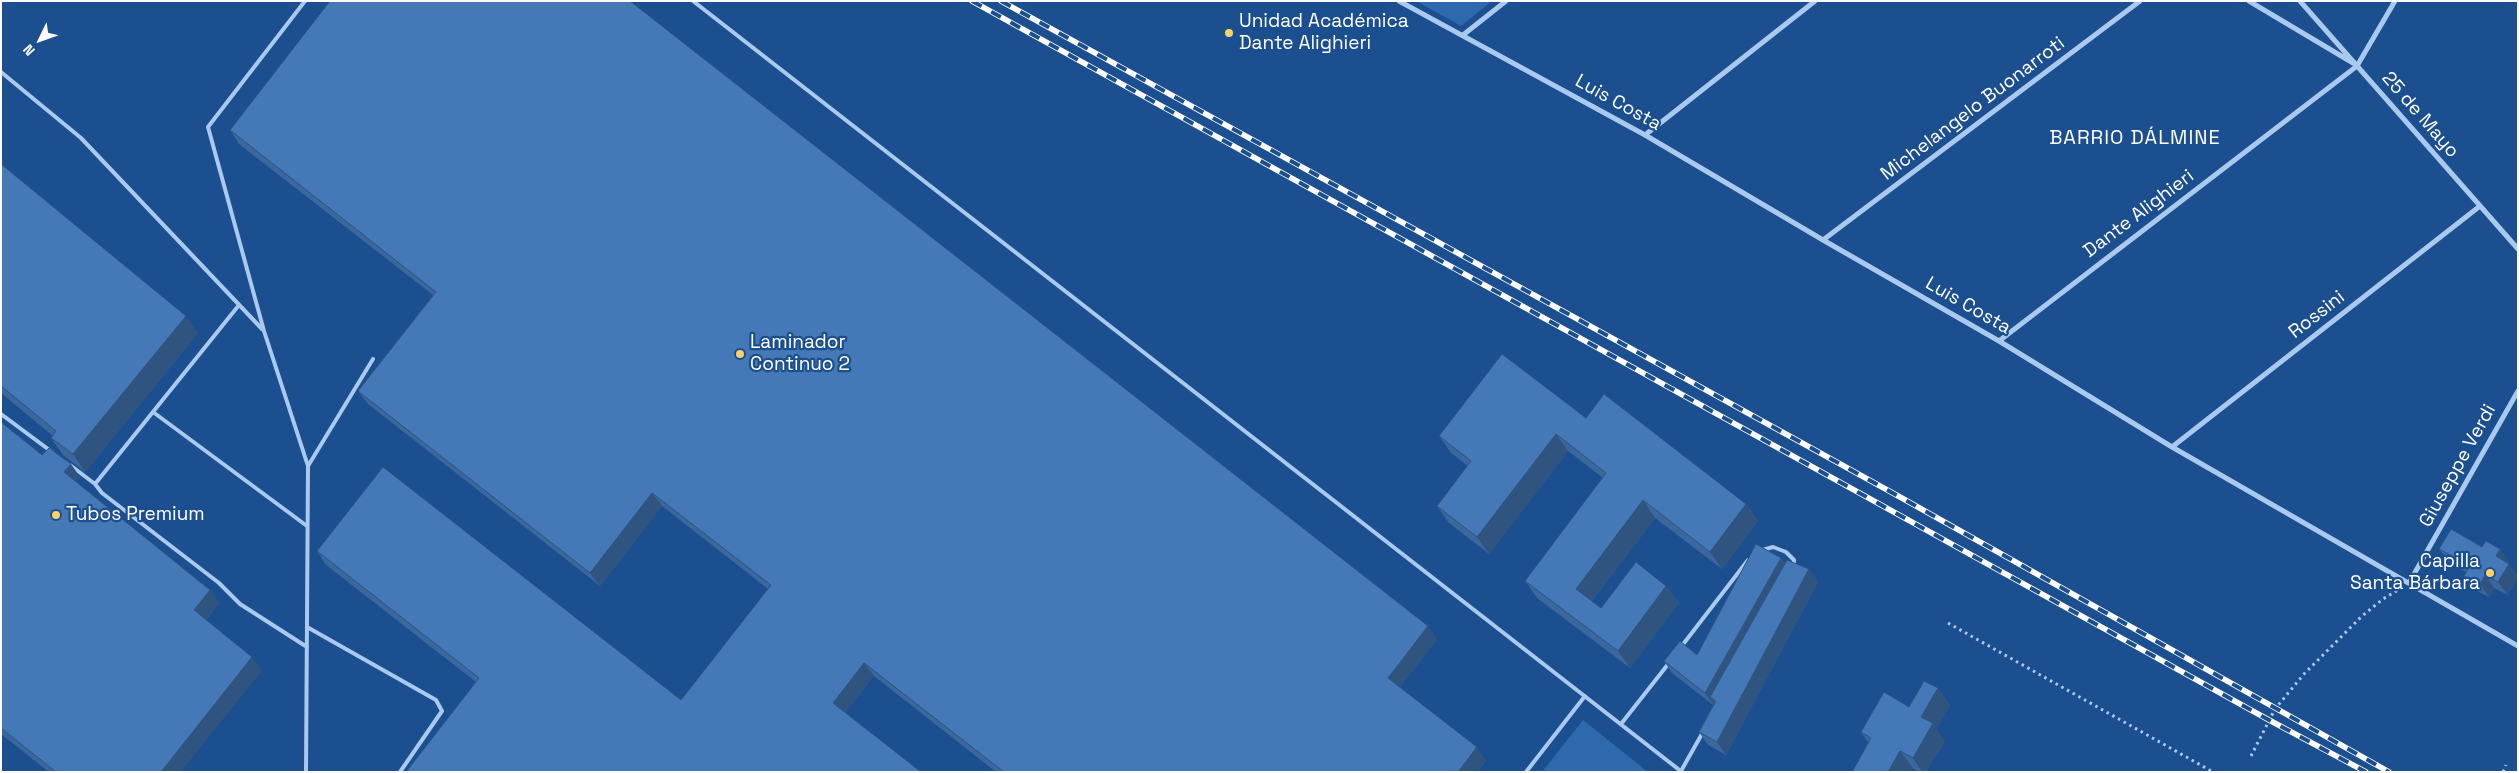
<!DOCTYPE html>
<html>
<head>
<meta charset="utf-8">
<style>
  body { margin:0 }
  #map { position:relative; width:2519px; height:773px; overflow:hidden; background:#1b4f8f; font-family:"Space Grotesk",sans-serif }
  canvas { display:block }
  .frame { position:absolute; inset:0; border:2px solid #fff; pointer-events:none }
  .north { position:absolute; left:15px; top:15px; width:50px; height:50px; -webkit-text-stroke:4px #1b4f8f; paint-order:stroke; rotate:228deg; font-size:14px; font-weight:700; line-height:20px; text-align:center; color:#fff }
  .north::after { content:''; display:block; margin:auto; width:18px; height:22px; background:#fff; clip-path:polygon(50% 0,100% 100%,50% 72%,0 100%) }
</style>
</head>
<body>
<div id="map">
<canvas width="2519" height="773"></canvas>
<div class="frame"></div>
<div class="north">N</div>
</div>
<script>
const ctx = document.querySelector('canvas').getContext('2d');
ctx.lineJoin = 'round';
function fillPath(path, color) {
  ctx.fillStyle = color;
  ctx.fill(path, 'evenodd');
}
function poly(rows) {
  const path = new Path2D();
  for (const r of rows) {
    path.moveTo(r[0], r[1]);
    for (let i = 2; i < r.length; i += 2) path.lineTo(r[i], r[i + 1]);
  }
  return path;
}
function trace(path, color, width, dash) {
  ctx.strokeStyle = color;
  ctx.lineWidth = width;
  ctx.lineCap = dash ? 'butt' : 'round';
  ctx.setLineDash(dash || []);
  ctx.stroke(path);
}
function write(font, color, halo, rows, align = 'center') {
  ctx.font = font + ' "Space Grotesk",sans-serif';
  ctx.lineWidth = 4.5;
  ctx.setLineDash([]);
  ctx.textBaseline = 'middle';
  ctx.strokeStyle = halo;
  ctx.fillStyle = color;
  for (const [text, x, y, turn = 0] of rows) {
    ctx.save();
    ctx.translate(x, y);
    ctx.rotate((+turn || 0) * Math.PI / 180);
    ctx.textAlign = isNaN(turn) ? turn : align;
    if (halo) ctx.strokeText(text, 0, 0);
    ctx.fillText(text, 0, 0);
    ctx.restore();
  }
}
const green = poly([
  [1416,1,1492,1,1461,26],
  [1583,720,1648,772,1542,772]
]);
const path = poly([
  [1948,623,2213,772],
  [2251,756,2275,709,2304,674,2362,616,2383,599,2398,590],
  [2503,772,2506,765]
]);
const lane = poly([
  [305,1,208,127,264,331,308,466,306,772],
  [693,1,1682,772],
  [1,72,81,138,262,329],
  [153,412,307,526],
  [1,414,52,452],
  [70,465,95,484,102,493,219,583,240,604,307,647],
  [308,466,373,359],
  [95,484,239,305],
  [1759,551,1773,547,1786,552,1794,560,1794,566],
  [307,627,436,700,442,711,400,772],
  [1681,647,1748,560],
  [1621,724,1669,663],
  [1681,771,1703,732],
  [1526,772,1585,696]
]);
const street = poly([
  [1399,1,1645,135,1823,240,1999,341,2172,447,2518,646],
  [2249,1,2353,63],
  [2300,1,2518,249],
  [1463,35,1506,1],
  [1645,135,1815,1],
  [1823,240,2140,1],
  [1999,341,2357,66,2395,1],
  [2172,447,2480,206],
  [2409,583,2518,391]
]);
const rail = poly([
  [972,1,2269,720,2366,772],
  [1001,1,1900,497,2389,772]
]);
const wall = poly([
  [230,130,1428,626,1437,639,1400,687,1486,760,1477,772,996,772,874,676,845,712,921,772,476,682,326,565,317,551,681,700,768,589,662,506,600,586,368,404,358,391,433,295,239,144],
  [1,164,198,333,85,472,63,455,51,438,53,436,1,393],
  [1586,418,1746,504,1758,521,1722,569,1655,518,1592,601,1601,608,1666,586,1679,603,1630,668,1537,598,1525,581,1603,478,1568,451,1489,554,1449,523,1437,506,1468,466,1451,453,1439,436],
  [1,422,42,455,80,477,76,482,210,590,219,603,206,620,262,670,180,772,49,772,1,734],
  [2439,549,2500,549,2509,562,2508,564,2518,577,2508,595,2494,588,2489,597,2473,589,2464,576,2466,572,2449,562],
  [1781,558,1785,563,1809,569,1818,582,1726,755,1708,745,1699,732,1713,705,1672,673,1664,661,1697,655],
  [1938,688,1950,706,1936,729,1945,741,1926,772,1919,772,1869,743,1861,732,1909,707]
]);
const shadedWall = poly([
  [186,316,198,333,85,472,73,454],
  [1556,434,1568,451,1489,554,1477,537],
  [71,464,80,477,73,486,64,472],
  [652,493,662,506,600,586,590,573],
  [1643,500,1655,518,1588,606,1576,589],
  [1746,504,1758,521,1722,569,1710,552],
  [2500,549,2509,562,2505,570,2496,556],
  [1781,558,1790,570,1710,697,1715,703,1714,705,1705,693],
  [2509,564,2518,577,2508,595,2498,582],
  [1809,569,1818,582,1726,755,1717,742],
  [2485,575,2494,588,2489,597,2480,584],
  [1666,586,1679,603,1630,668,1618,651],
  [210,590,219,603,203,623,194,610],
  [1428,626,1437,639,1397,691,1388,678],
  [252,657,262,670,180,772,161,772],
  [864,663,874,676,843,716,833,703],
  [1938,688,1950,706,1936,729,1945,741,1926,772,1922,772,1913,758,1921,717],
  [1477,747,1486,760,1477,772,1458,772],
  [1900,751,1913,768,1910,772,1888,772]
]);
const building = poly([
  [330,1,630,1,1428,626,1388,678,1477,747,1458,772,1004,772,864,663,833,703,921,772,406,772,479,678,317,551,383,467,681,700,771,585,652,493,590,573,358,391,436,292,230,130,330,1],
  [1,164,186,316,73,454,51,438,56,431,1,386,1,164],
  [1502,354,1586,418,1604,394,1746,504,1710,552,1643,500,1576,589,1601,608,1636,562,1666,586,1618,651,1525,581,1606,473,1556,434,1477,537,1437,506,1471,461,1439,436,1502,354],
  [1,422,42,455,49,448,71,464,64,472,210,590,194,610,252,657,161,772,56,772,1,728,1,422],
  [2451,529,2482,547,2486,541,2500,549,2496,556,2509,564,2498,582,2485,575,2480,584,2464,576,2470,566,2439,549,2451,529],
  [1756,544,1781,558,1705,693,1664,661,1680,641,1697,655,1756,544],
  [1787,560,1809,569,1717,742,1699,732,1716,701,1710,697,1787,560],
  [1924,681,1938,688,1921,717,1933,723,1913,758,1900,751,1888,772,1852,772,1871,738,1861,732,1884,692,1909,707,1924,681]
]);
const markers = [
  [1229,33,5,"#ffd166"],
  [740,354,5,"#ffd166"],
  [56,515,5,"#ffd166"],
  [2490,573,5,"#ffd166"]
];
const poiNames = [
  ["Unidad Académica",1239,22],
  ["Dante Alighieri",1239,44],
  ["Laminador",750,343],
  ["Continuo 2",750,365],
  ["Tubos Premium",66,515],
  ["Capilla",2480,562,"right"],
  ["Santa Bárbara",2480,584,"right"]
];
const streetNames = [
  ["Luis Costa",1618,103,29],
  ["Michelangelo Buonarroti",1973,109,-37],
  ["25 de Mayo",2420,115,49],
  ["Dante Alighieri",2139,214,-37],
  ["Luis Costa",1968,306,30],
  ["Rossini",2317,315,-38],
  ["Giuseppe Verdi",2458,466,-61]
];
const neighbourhoodNames = [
  ["BARRIO DÁLMINE",2135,139]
];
fillPath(green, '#2e69ad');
trace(path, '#a9c9ee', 3, [2.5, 4]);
trace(lane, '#a9c9ee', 4);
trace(street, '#a9c9ee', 5);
trace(rail, '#fff', 5.5);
trace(rail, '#1b4f8f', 4, [11]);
fillPath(wall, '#3a679d');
fillPath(shadedWall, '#305480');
fillPath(building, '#4478b7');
trace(building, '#305480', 1);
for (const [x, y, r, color] of markers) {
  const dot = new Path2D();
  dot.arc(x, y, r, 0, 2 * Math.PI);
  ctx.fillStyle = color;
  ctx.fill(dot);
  trace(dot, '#1b4f8f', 2);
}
write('19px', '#fff', '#1b4f8f', poiNames, 'left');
write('19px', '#fff', '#1b4f8f', streetNames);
ctx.letterSpacing = '1px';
write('20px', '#fff', '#1b4f8f', neighbourhoodNames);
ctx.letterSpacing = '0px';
</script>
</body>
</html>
